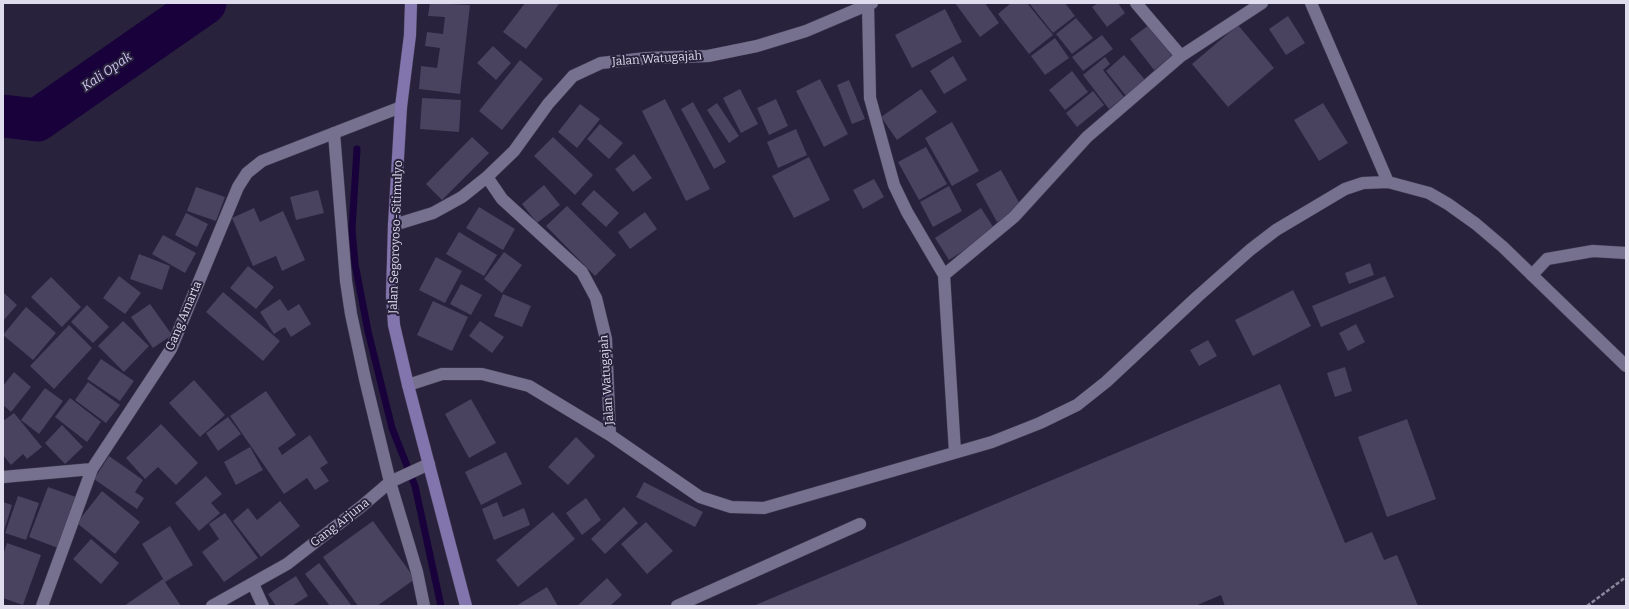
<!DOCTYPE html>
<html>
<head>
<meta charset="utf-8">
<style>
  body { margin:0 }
  #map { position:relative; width:1629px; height:609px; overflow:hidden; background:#28223c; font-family:Bitter,serif }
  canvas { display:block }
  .frame { position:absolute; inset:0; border:4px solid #dfdced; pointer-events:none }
</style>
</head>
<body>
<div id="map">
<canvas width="1629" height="609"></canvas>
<div class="frame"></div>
</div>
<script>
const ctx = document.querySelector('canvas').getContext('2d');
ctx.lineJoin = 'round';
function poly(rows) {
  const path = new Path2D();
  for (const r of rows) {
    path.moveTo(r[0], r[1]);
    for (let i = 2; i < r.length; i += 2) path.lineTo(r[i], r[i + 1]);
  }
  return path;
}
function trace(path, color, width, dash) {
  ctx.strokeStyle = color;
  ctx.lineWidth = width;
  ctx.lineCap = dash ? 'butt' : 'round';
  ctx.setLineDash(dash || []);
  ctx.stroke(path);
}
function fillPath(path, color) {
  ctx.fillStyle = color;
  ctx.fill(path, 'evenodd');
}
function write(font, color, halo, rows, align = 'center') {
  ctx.font = font + ' Bitter,serif';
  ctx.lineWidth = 4;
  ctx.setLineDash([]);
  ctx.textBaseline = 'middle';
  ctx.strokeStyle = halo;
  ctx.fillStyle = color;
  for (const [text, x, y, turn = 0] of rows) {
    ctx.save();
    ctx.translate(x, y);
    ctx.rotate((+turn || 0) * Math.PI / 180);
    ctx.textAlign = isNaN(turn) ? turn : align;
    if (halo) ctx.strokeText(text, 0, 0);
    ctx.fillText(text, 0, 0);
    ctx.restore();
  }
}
const stream = poly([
  [357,149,352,229,355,264,368,331,392,428,415,486,441,606]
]);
const river = poly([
  [3,116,37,120,205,3]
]);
const building = poly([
  [430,3,470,5,460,94,419,89,421,66,437,68,440,48,425,46,427,32,443,34,445,17,428,16],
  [525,3,557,3,559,4,526,49,503,32],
  [955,3,985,3,999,23,980,37],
  [1011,3,1027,3,1053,35,1029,54,998,14],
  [1029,3,1065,3,1075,16,1053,33],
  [1098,3,1118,3,1125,13,1107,27,1092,7],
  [945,9,962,42,912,68,895,35],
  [1288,16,1305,43,1286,55,1269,29],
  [1076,18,1093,38,1072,54,1056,34],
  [1149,25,1172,56,1154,70,1130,39],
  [1238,25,1274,68,1228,107,1192,64],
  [1102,35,1113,49,1083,71,1072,57],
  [1055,38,1069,58,1045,75,1031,56],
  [493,46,511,63,496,80,477,63],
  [1124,55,1146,81,1127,97,1106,71],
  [953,56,967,80,944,94,930,71],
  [1105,57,1110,64,1103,70,1124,97,1109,109,1083,75],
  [520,60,543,79,502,130,479,111],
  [1072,71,1088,92,1065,110,1049,90],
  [820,79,848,134,824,147,796,91],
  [849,80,865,119,852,124,837,85],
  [740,89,758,124,741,133,723,98],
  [921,89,937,112,897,140,881,117],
  [1093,91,1104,105,1077,127,1066,113],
  [422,98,461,100,459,132,420,129],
  [665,99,710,189,686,201,642,111],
  [776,99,788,126,769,135,757,108],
  [693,102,726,162,714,169,681,109],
  [717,103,739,136,729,143,707,110],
  [1323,103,1348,143,1319,161,1294,120],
  [580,104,600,119,577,148,558,132],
  [952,122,979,171,952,186,925,138],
  [600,124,623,143,609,159,587,139],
  [796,129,807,155,778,168,767,142],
  [472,137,489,153,442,200,426,184],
  [553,137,593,175,575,195,534,156],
  [926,147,947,184,919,200,898,162],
  [634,154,652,178,633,192,615,169],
  [809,157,830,200,794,218,772,176],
  [1001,170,1022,208,997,222,976,184],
  [874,179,884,197,863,209,853,190],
  [544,185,560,205,537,223,522,204],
  [949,186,962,211,933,227,920,202],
  [196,187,225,197,216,221,187,211],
  [318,190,324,213,296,220,290,197],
  [594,190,619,213,606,227,581,204],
  [567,206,616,255,595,276,546,226],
  [479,207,515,229,503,250,466,228],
  [254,208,260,222,283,211,305,260,282,271,276,256,253,266,232,218],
  [981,208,995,230,949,260,935,238],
  [645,212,657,229,630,249,618,232],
  [186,213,208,224,197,247,175,235],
  [459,232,497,255,484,276,446,254],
  [163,235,196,253,185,273,152,254],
  [504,252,522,265,502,293,484,279],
  [139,254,170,266,162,290,130,279],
  [436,257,462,271,445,303,419,290],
  [1370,263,1374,275,1349,284,1345,273],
  [248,266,274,287,256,309,230,288],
  [119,276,141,293,125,314,103,298],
  [1385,276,1394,297,1321,327,1312,306],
  [51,277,81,307,62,327,31,297],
  [461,284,482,295,471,315,450,304],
  [1293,290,1311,326,1253,356,1235,320],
  [3,292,17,305,3,321],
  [223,292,280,341,263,361,206,312],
  [503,294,531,306,522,327,494,316],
  [280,299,288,311,299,304,311,324,291,337,285,327,274,334,260,312],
  [433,301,468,317,452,351,417,335],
  [150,304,172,335,153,348,131,317],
  [87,305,109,327,93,343,71,322],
  [26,307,56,333,33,360,3,335],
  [123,321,149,346,124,372,98,346],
  [480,321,504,337,492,353,469,336],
  [1356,324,1365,342,1348,351,1339,333],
  [69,325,92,348,54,389,30,366],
  [1208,340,1217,356,1199,366,1190,350],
  [101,359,134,381,120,401,87,379],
  [1345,367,1352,391,1335,397,1327,373],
  [14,372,31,387,11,412,3,405,3,386],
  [194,380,225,415,200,437,169,403],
  [88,382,120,405,106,423,75,400],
  [1280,384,1345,543,1372,532,1384,560,1397,555,1418,606,1225,606,1221,595,1195,606,753,606],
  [45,388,63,401,39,434,21,420],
  [266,391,296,435,278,448,282,455,310,435,328,463,320,468,329,481,315,490,307,478,284,494,230,416],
  [70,398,101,422,87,442,55,417],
  [471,399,496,443,469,458,445,414],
  [14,413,42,447,27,459,23,454,11,465,3,455,4,434,3,421],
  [228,417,241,434,218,451,206,433],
  [1407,419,1436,499,1387,517,1358,437],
  [161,424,198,463,176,485,158,467,145,479,126,458],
  [62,425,83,447,65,464,45,443],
  [576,437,595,456,568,485,548,467],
  [250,447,263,470,236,485,224,462],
  [506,452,522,484,481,505,465,472],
  [109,456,143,480,135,492,144,498,137,509,94,479],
  [206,476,222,494,211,503,220,513,199,531,175,503],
  [644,482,703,512,695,527,636,497],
  [48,487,76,497,58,548,29,537],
  [102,491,140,522,115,554,77,523],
  [18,496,39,503,26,540,5,533],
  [586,498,601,520,582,535,566,513],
  [280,501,300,526,261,557,233,521,248,508,257,520],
  [3,502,12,505,3,534],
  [497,502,503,517,524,508,530,525,494,540,482,509],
  [624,507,638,523,605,554,591,539],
  [553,512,575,539,518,587,496,560],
  [225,513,258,558,224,582,202,552,219,539,209,524],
  [373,521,415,579,377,606,358,606,323,557],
  [646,522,673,551,647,574,621,544],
  [170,526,193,565,165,582,142,544],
  [91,539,119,563,101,584,73,559],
  [7,543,41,555,23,605,3,598,3,555],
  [319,563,352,606,330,606,305,574],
  [296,576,308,596,292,606,276,606,268,594],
  [607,578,622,595,610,606,577,606],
  [163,579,181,606,124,606],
  [547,587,558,606,516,606]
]);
const path = poly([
  [1587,606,1626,577]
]);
const lane = poly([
  [1532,275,1547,259,1593,251,1626,253],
  [677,606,860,524]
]);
const street = poly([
  [1136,3,1181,56,1262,3],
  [1311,3,1388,182],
  [868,4,870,98,894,185,907,212,944,275,955,452],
  [334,133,346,281,351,314,365,379,390,482,417,572,424,606],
  [487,177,502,199,582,272,596,298,606,339,610,435],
  [394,225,433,213,462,197,487,177,514,151,548,104,573,76,601,63,647,58,708,56,757,46,806,31,872,3],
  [944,275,1014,217,1087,137,1181,56],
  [408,385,442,374,482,374,529,386,610,435,700,497,731,507,764,508,992,442,1040,423,1077,405,1106,382,1197,297,1250,250,1276,230,1345,189,1363,183,1388,182,1429,193,1448,204,1476,224,1503,247,1626,366],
  [3,477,92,469],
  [253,584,263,606],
  [42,606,92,469,171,349,238,187,247,173,262,161,401,107],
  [212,606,287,564,362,506,390,482,429,464]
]);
const secondary = poly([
  [411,3,410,35,401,107,394,225,392,296,394,325,408,385,466,606]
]);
const streetNames = [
  ["Jalan Watugajah",657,59,-4],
  ["Jalan Segoroyoso-Sitimulyo",396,237,-88],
  ["Gang Amarta",184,316,-67],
  ["Jalan Watugajah",607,380,-94],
  ["Gang Arjuna",340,523,-38]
];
const waterNames = [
  ["Kali Opak",107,72,-35]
];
trace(stream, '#19023b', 7);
trace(river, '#19023b', 43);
fillPath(building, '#49435f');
trace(lane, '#423d53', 13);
trace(street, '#423d53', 13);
trace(secondary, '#423d53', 13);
trace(path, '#8b879c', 2.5, [4, 2]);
trace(lane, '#777190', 12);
trace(street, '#777190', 12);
trace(secondary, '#8274ad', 12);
write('12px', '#dfdced', '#28223c', streetNames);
write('italic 13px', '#cbc2ee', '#28223c', waterNames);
</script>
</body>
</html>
